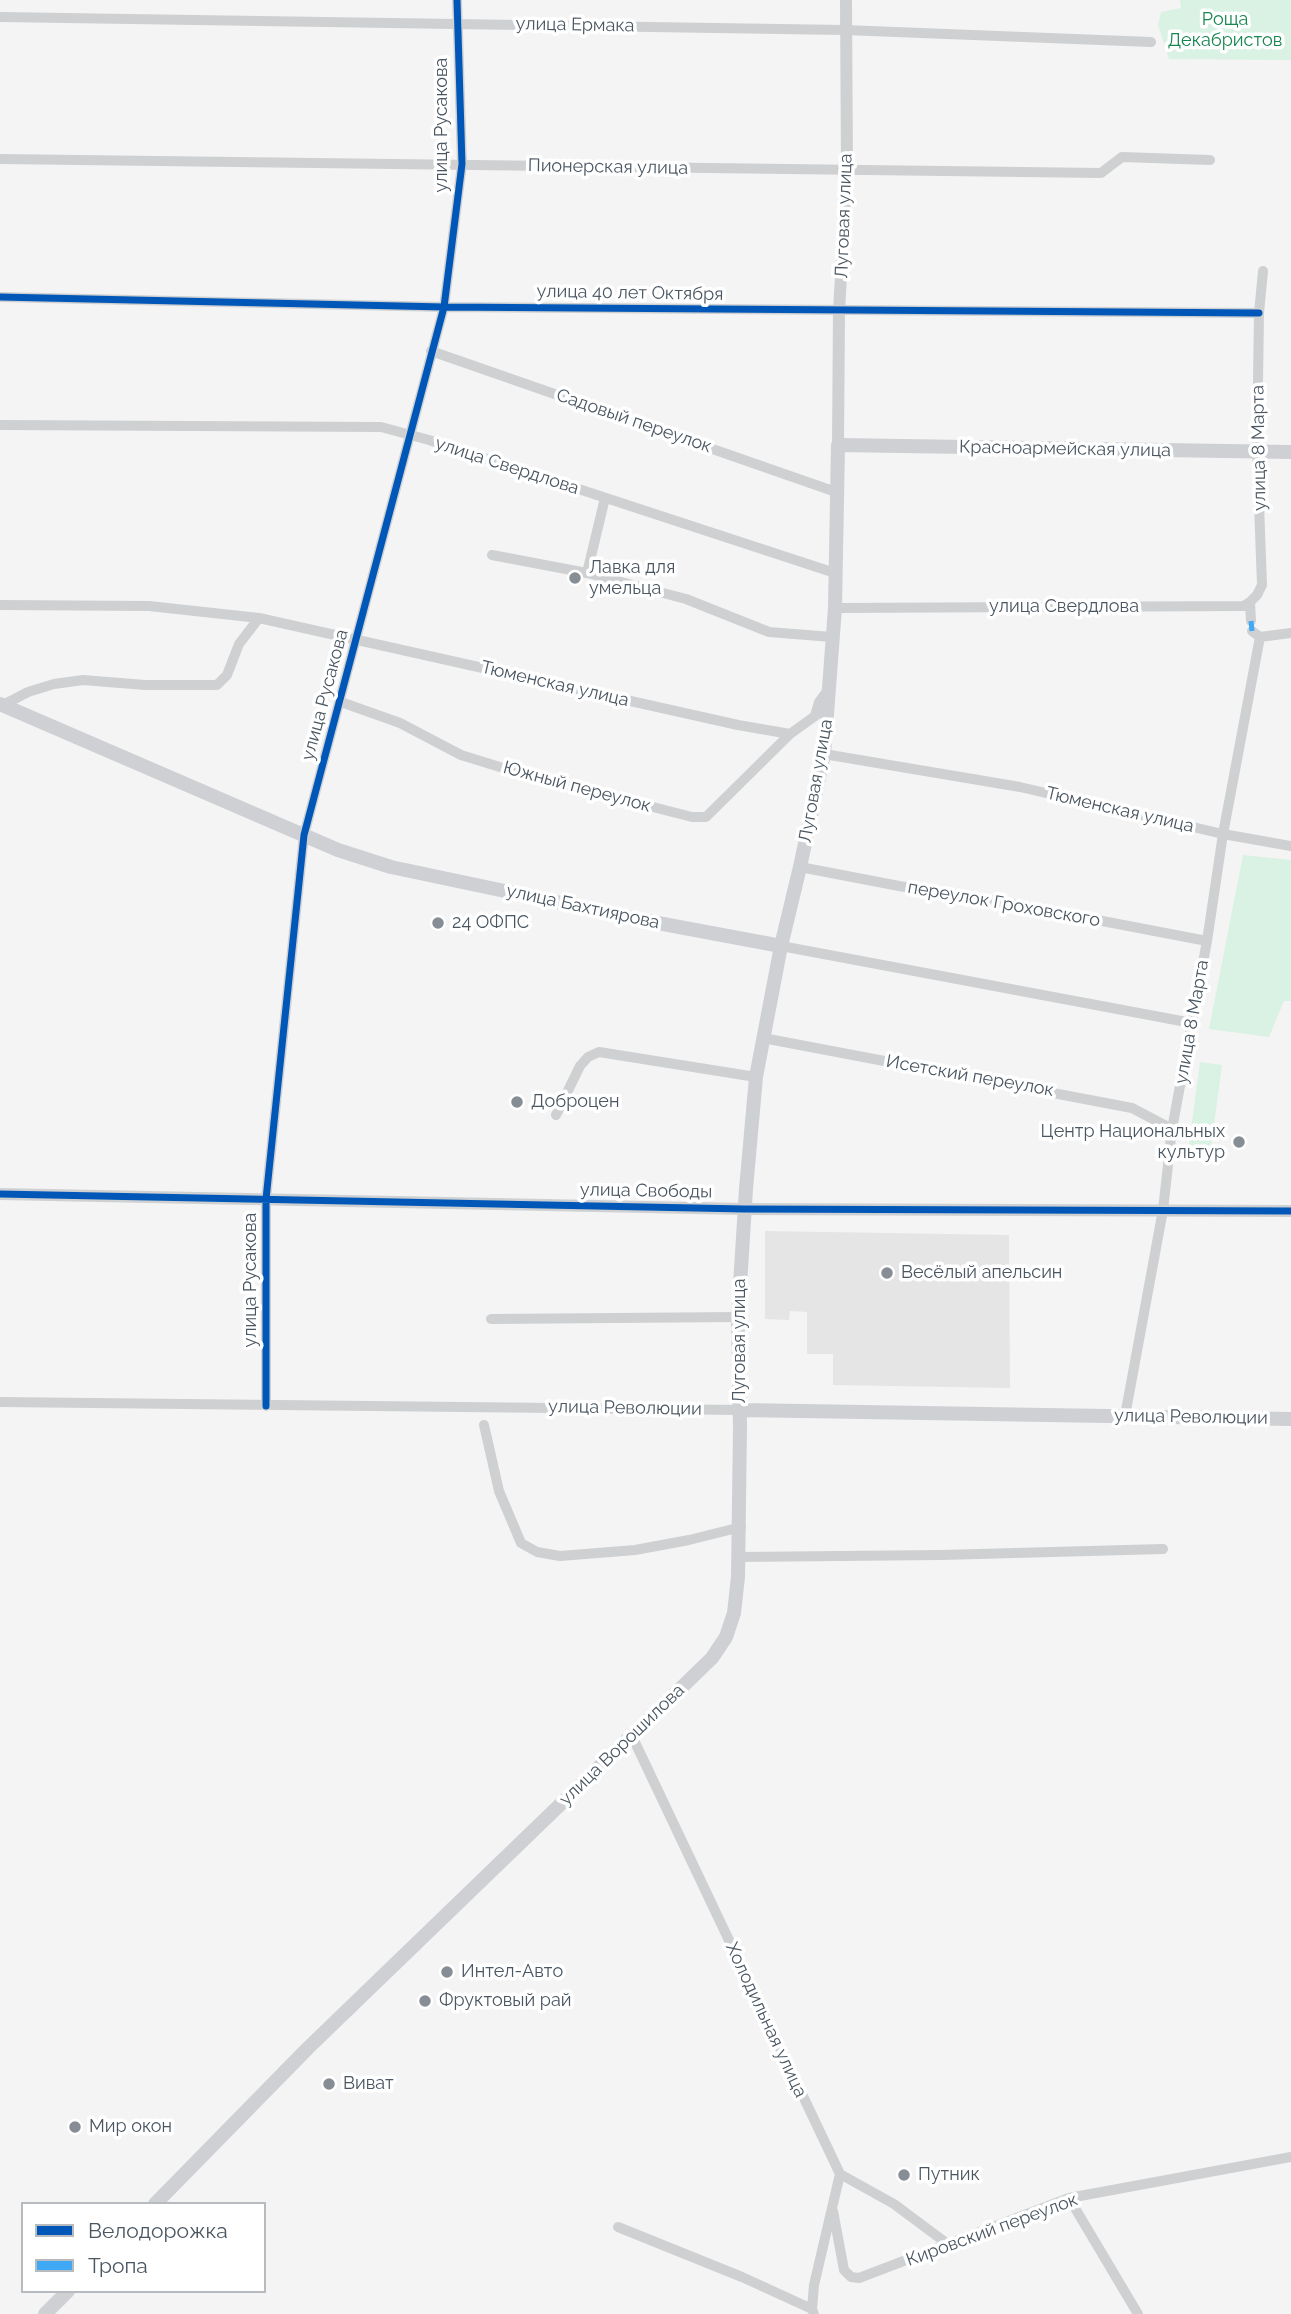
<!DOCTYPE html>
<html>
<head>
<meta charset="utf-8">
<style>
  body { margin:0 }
  #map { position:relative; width:1291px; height:2314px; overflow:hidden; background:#f4f4f4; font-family:Raleway,sans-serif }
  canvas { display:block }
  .legend { position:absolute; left:21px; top:2202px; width:245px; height:91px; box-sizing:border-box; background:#fff; border:2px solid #b7bbc0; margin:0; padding:9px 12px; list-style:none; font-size:21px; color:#4a5661 }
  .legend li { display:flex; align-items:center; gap:14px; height:35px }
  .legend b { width:35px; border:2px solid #b7bbc0 }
</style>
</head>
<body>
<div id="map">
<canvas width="1291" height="2314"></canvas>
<ul class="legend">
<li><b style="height:9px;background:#0057b8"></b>Велодорожка</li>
<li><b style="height:9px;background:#3fa9f5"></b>Тропа</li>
</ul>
</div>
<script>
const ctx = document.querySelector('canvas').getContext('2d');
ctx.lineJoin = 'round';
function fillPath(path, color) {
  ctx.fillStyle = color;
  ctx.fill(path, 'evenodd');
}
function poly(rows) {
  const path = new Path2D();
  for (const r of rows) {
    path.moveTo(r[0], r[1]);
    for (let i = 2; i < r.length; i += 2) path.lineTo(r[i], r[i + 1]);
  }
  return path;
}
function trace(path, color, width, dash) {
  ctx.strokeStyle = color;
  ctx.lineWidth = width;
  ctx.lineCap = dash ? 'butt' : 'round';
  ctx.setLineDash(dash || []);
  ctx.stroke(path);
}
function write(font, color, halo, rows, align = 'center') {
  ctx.font = font + ' Raleway,sans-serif';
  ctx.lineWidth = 7;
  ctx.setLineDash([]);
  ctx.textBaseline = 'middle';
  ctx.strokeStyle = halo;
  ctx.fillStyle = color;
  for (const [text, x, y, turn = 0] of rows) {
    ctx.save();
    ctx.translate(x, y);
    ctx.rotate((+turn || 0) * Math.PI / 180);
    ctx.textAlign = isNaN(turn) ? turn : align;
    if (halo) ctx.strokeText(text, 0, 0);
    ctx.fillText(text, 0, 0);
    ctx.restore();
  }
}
const education = poly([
  [765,1231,1009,1235,1010,1388,833,1385,833,1354,807,1354,807,1312,790,1311,789,1320,765,1319]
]);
const green = poly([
  [1180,0,1291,0,1291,60,1169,59,1158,25,1161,12,1181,8],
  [1243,855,1291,860,1291,1001,1284,1001,1269,1037,1209,1029],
  [1200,1062,1222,1065,1210,1155,1188,1152]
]);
const minor = poly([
  [0,17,845,30,1151,42],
  [0,159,1101,173,1122,157,1210,160],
  [0,297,444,307,1259,313],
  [431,351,836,492],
  [0,425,381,427,429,440,835,573],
  [492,555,587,573,686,599,769,632,832,637],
  [587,573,605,498],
  [0,605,149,606,259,618],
  [835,608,1244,606,1250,602],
  [1251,621,1250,602,1257,595,1262,585,1257,451,1259,313,1263,271],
  [1260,637,1291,633],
  [341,702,400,723,461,755,516,772,692,817,706,817,790,734],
  [3,705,28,692,54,684,83,680,145,685,217,685,227,675,239,644,259,618,738,725,790,734,815,716,819,702,828,690],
  [824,754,1020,787,1223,834,1291,846],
  [800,867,899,886,1008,903,1207,941],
  [781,946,1192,1023],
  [763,1038,1132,1108,1172,1129],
  [556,1115,580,1066,588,1057,599,1052,756,1077],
  [491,1319,738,1317],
  [0,1402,740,1410],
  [266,1406,266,1199,304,835,444,307,462,164,457,0],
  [1125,1416,1163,1210,1172,1129,1207,941,1223,834,1260,637,1252,631],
  [484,1425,499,1491,521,1543,537,1552,560,1556,635,1550,689,1540,741,1527],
  [739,1557,941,1555,1163,1549],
  [632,1736,840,2174,814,2285,812,2309,814,2314],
  [840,2174,894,2204,949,2245],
  [1069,2198,1138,2314],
  [833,2211,844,2270,851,2277,859,2278,1069,2198,1291,2157],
  [618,2227,742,2277,812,2309]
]);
const tertiary = poly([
  [838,445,839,311,847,170,846,0],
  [0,1194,744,1209,1291,1211]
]);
const secondary = poly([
  [0,704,338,850,391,867,647,921,781,946],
  [740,1410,1291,1419],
  [155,2204,308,2048,712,1658,726,1637,734,1613,738,1577,740,1427,738,1317,746,1189,756,1077,781,946,800,867,824,754,835,608,838,445,1291,452],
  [45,2314,68,2291]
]);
const quiet = poly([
  [1251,621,1252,631]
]);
const cycleway = poly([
  [0,297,444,307,1259,313],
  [0,1194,744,1209,1291,1211],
  [266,1406,266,1199,304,835,444,307,462,164,457,0]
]);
const markers = [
  [575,578,7,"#868d94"],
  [438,923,7,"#868d94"],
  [517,1102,7,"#868d94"],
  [1239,1142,7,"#868d94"],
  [887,1273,7,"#868d94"],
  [447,1972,7,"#868d94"],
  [425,2001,7,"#868d94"],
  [329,2084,7,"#868d94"],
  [75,2127,7,"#868d94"],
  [904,2175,7,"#868d94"]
];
const parkNames = [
  ["Роща",1225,20],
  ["Декабристов",1225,41]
];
const streetNames = [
  ["улица Ермака",575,25,1],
  ["улица Русакова",442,125,-90],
  ["Пионерская улица",608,167,1],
  ["Луговая улица",844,216,-88],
  ["улица 40 лет Октября",630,293,1],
  ["Садовый переулок",634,421,19],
  ["улица 8 Марта",1259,448,-91],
  ["Красноармейская улица",1065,449,1],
  ["улица Свердлова",507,466,18],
  ["улица Свердлова",1064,607],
  ["Тюменская улица",555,684,13],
  ["улица Русакова",325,695,-75],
  ["Луговая улица",816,781,-80],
  ["Южный переулок",577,787,15],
  ["Тюменская улица",1120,810,13],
  ["переулок Гроховского",1004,904,10],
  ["улица Бахтиярова",583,907,12],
  ["улица 8 Марта",1192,1022,-80],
  ["Исетский переулок",970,1076,10],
  ["улица Свободы",646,1191,1],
  ["улица Русакова",251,1280,-90],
  ["Луговая улица",740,1341,-90],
  ["улица Революции",625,1408,1],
  ["улица Революции",1191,1417,1],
  ["улица Ворошилова",622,1745,-44],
  ["Холодильная улица",766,2020,65],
  ["Кировский переулок",992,2230,-20]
];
const poiNames = [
  ["Лавка для",589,568],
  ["умельца",589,589],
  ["24 ОФПС",452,923],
  ["Доброцен",531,1102],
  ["Центр Национальных",1225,1132,"right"],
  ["культур",1225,1153,"right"],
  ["Весёлый апельсин",901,1273],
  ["Интел-Авто",461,1972],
  ["Фруктовый рай",439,2001],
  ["Виват",343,2084],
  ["Мир окон",89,2127],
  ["Путник",918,2175]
];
fillPath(education, '#e6e5e6');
fillPath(green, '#d9f2e3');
trace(minor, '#ced0d2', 10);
trace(tertiary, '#ced0d2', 12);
trace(secondary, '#ced0d4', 14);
trace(quiet, '#3fa9f5', 5, [10, 5]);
trace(cycleway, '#0057b8', 7);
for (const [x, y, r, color] of markers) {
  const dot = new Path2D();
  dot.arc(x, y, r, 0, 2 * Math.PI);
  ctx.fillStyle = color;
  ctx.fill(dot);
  trace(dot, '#fff', 2.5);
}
write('18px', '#17864f', '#fff', parkNames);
write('18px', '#4a5661', '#fff', streetNames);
write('18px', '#4a5661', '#fff', poiNames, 'left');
</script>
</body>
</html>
